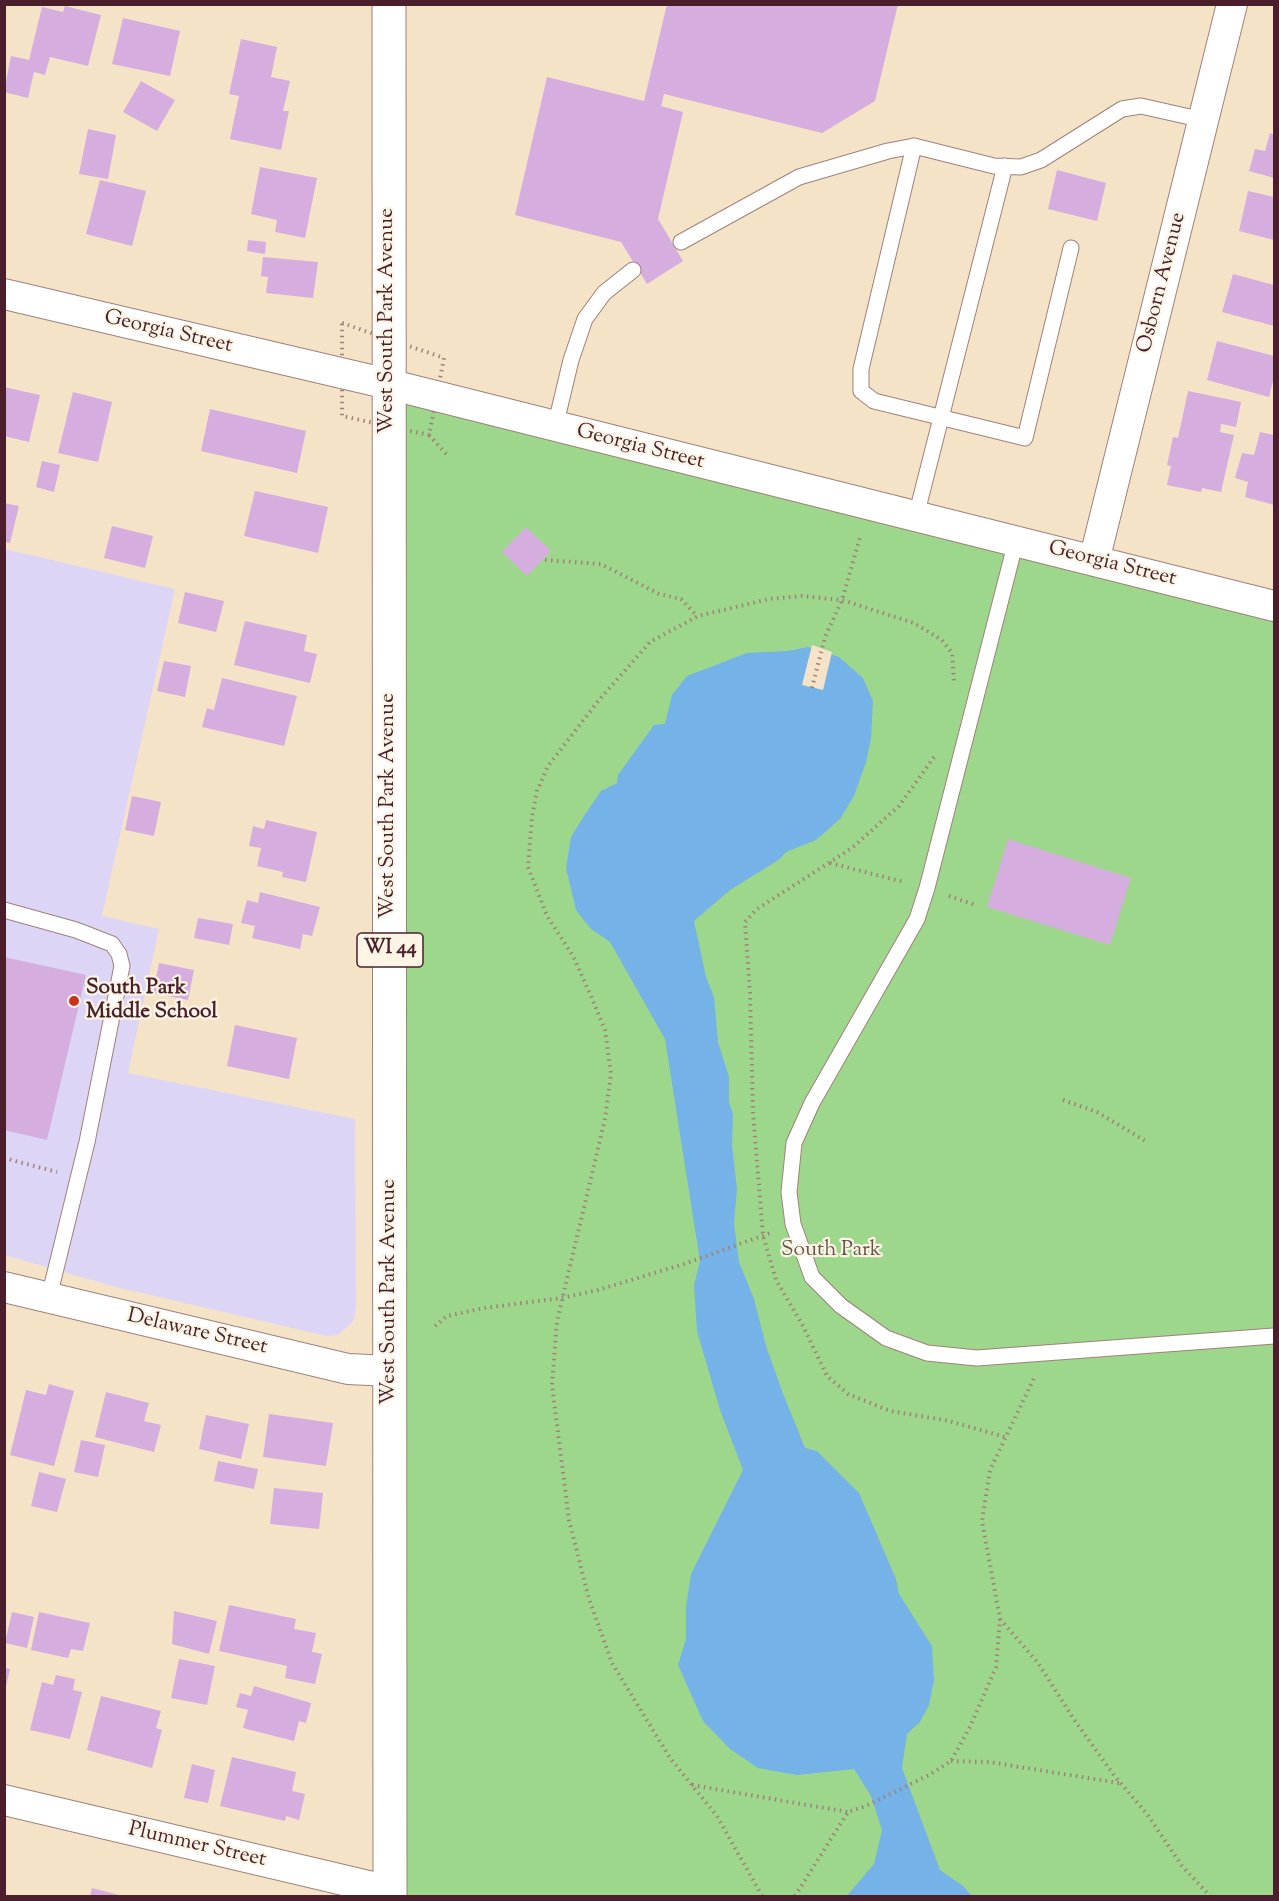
<!DOCTYPE html>
<html>
<head>
<meta charset="utf-8">
<style>
  body { margin:0 }
  #map { position:relative; width:1279px; height:1901px; overflow:hidden; background:#f5e3c8; font-family:"Sorts Mill Goudy",serif }
  canvas { display:block }
  .frame { position:absolute; inset:0; border:6px solid #4a1f2b; pointer-events:none }
</style>
</head>
<body>
<div id="map">
<canvas width="1279" height="1901"></canvas>
<div class="frame"></div>
</div>
<script>
const ctx = document.querySelector('canvas').getContext('2d');
ctx.lineJoin = 'round';
function fillPath(path, color) {
  ctx.fillStyle = color;
  ctx.fill(path, 'evenodd');
}
function poly(rows) {
  const path = new Path2D();
  for (const r of rows) {
    path.moveTo(r[0], r[1]);
    for (let i = 2; i < r.length; i += 2) path.lineTo(r[i], r[i + 1]);
  }
  return path;
}
function trace(path, color, width, dash) {
  ctx.strokeStyle = color;
  ctx.lineWidth = width;
  ctx.lineCap = dash ? 'butt' : 'round';
  ctx.setLineDash(dash || []);
  ctx.stroke(path);
}
function write(font, color, halo, rows, align = 'center') {
  ctx.font = font + ' "Sorts Mill Goudy",serif';
  ctx.lineWidth = 4.5;
  ctx.setLineDash([]);
  ctx.textBaseline = 'middle';
  ctx.strokeStyle = halo;
  ctx.fillStyle = color;
  for (const [text, x, y, turn = 0] of rows) {
    ctx.save();
    ctx.translate(x, y);
    ctx.rotate((+turn || 0) * Math.PI / 180);
    ctx.textAlign = isNaN(turn) ? turn : align;
    if (halo) ctx.strokeText(text, 0, 0);
    ctx.fillText(text, 0, 0);
    ctx.restore();
  }
}
const built = poly([
  [5,549,175,589,102,916,159,929,128,1073,355,1119,356,1308,353,1322,338,1335,327,1336,112,1286,5,1255]
]);
const green = poly([
  [388,384,1274,606,1274,1896,387,1896]
]);
const water = poly([
  [808,647,839,657,863,678,873,701,871,739,866,762,854,796,840,819,816,840,786,852,780,859,730,890,694,921,706,977,714,997,718,1042,729,1077,729,1102,733,1114,732,1145,737,1189,734,1223,739,1262,754,1299,766,1346,782,1391,805,1448,817,1451,859,1493,896,1579,899,1594,932,1646,934,1680,929,1705,920,1722,907,1734,902,1768,940,1870,963,1886,972,1896,847,1896,874,1864,882,1830,871,1796,854,1769,797,1775,758,1768,730,1749,703,1721,678,1665,686,1639,686,1607,691,1574,743,1470,720,1410,697,1331,694,1285,700,1261,665,1039,610,942,591,929,576,910,566,868,571,837,584,816,601,791,617,783,618,775,654,725,665,724,672,695,687,676,747,653,788,651]
]);
const pier = poly([
  [812,645,832,652,823,690,802,685]
]);
const building = poly([
  [667,4,898,4,875,101,822,133,664,94,661,106,683,112,658,219,683,261,647,284,621,242,515,215,547,77,644,101],
  [65,6,101,15,88,66,50,57,45,75,34,72,28,98,4,92,11,56,29,60,42,7,63,12],
  [123,18,180,31,170,76,112,64],
  [241,39,277,47,271,77,290,81,283,111,289,111,281,150,230,139,239,96,229,94],
  [141,81,175,100,157,131,123,112],
  [88,129,116,135,108,179,79,174],
  [1270,133,1274,135,1274,178,1249,171,1255,149,1265,151],
  [260,167,317,178,305,238,275,232,277,220,251,214],
  [1057,170,1106,183,1097,221,1048,209],
  [100,180,146,191,132,246,86,234],
  [1248,191,1274,197,1274,240,1239,231],
  [248,240,266,242,265,254,247,251],
  [263,257,318,262,313,298,266,293,268,277,261,276],
  [1233,274,1274,285,1274,326,1222,312],
  [1217,341,1274,356,1274,377,1269,397,1207,380],
  [4,387,40,395,29,442,4,436],
  [1188,391,1241,402,1236,427,1221,424,1220,432,1234,435,1221,492,1202,488,1201,492,1167,485,1171,466,1167,465,1173,437,1178,438],
  [73,392,112,402,98,462,58,453],
  [210,409,306,431,297,473,201,451],
  [1260,432,1274,435,1274,505,1245,497,1248,482,1235,478,1242,453,1254,455],
  [42,461,60,465,54,492,36,487],
  [255,491,328,507,318,553,244,536],
  [4,503,19,506,10,543,4,542],
  [112,526,153,536,145,568,104,558],
  [526,527,551,551,527,576,502,552],
  [185,592,224,601,216,632,178,623],
  [245,621,307,635,304,651,317,654,310,683,234,665],
  [164,661,191,666,185,697,157,691],
  [222,678,297,696,284,746,202,727,207,708,214,710],
  [132,796,161,802,154,836,125,830],
  [266,820,317,832,306,882,282,877,283,872,257,866,261,848,249,846,253,826,264,829],
  [1008,839,1131,878,1110,945,987,907],
  [260,892,320,907,312,936,303,934,300,949,252,938,255,926,241,923,247,900,258,903],
  [198,918,233,924,229,945,194,938],
  [4,957,86,975,47,1140,4,1130],
  [159,963,194,970,188,1000,153,993],
  [235,1025,297,1038,289,1079,227,1066],
  [49,1384,74,1391,54,1466,10,1455,26,1390,46,1395],
  [106,1392,149,1403,144,1421,161,1425,154,1452,95,1437],
  [269,1414,333,1423,326,1466,263,1457],
  [206,1415,249,1424,241,1459,199,1449],
  [81,1440,105,1445,98,1477,74,1472],
  [218,1461,258,1469,254,1489,214,1481],
  [39,1472,66,1479,57,1512,31,1506],
  [274,1488,323,1493,319,1529,270,1524],
  [229,1605,296,1619,294,1629,316,1633,312,1652,322,1654,315,1684,285,1678,287,1666,219,1651],
  [174,1611,217,1621,209,1654,172,1644],
  [12,1612,34,1617,27,1648,5,1643],
  [39,1612,90,1623,83,1651,71,1649,68,1658,31,1650],
  [179,1659,215,1666,207,1705,171,1698],
  [4,1668,10,1669,5,1691,4,1691],
  [56,1675,75,1679,73,1690,82,1692,70,1739,30,1730,42,1682,53,1685],
  [254,1686,311,1703,306,1723,299,1721,294,1741,243,1728,248,1710,236,1707,240,1693,251,1696],
  [101,1696,161,1711,156,1728,162,1730,152,1768,87,1750],
  [232,1757,296,1772,292,1791,305,1794,299,1820,286,1816,285,1821,220,1806],
  [192,1764,215,1770,208,1803,184,1798],
  [92,1888,123,1896,90,1896]
]);
const path = poly([
  [342,323,444,358,429,435,342,416,342,323],
  [429,435,449,457],
  [545,560,601,564,659,594,681,599,697,616],
  [812,688,825,637,842,600,861,534],
  [934,757,899,806,852,848,757,909,745,922,750,993,753,1113,763,1235,776,1280,803,1326,827,1376,848,1394,890,1411,949,1421,1005,1437],
  [830,863,904,882],
  [949,896,976,905],
  [1063,1100,1097,1112,1147,1142],
  [4,1158,57,1172],
  [435,1326,447,1316,484,1308,561,1298,598,1290,684,1264,773,1232],
  [1000,1619,1038,1663,1073,1718,1113,1774,1147,1814,1182,1866,1210,1896],
  [951,1761,989,1762,1119,1783],
  [692,1785,848,1812],
  [762,1896,717,1816,670,1758,612,1663,589,1599,569,1520,552,1385,557,1321,605,1119,611,1074,605,1030,591,996,573,956,547,916,528,867,532,817,537,791,548,766,599,700,650,642,698,616,769,599,802,596,842,600,914,623,942,640,952,653,954,681],
  [795,1896,848,1812,866,1806,929,1775,951,1761,970,1727,996,1667,1000,1619,982,1521,990,1470,1035,1376]
]);
const service = poly([
  [914,146,861,369,861,391,874,401,1025,438,1071,248],
  [681,242,799,177,888,151,914,146,994,166,1021,167,1041,160,1122,109,1141,106,1203,120],
  [555,427,571,360,585,319,604,293,633,270],
  [916,516,1005,166],
  [1016,541,927,888,917,919,812,1103,794,1143,789,1192,793,1224,812,1277,841,1306,886,1338,927,1353,977,1358,1274,1336],
  [4,910,76,930,112,944,119,954,122,966,87,1142,49,1297]
]);
const minor = poly([
  [4,294,388,384,1274,606],
  [1094,561,1232,4],
  [4,1287,348,1369,391,1371],
  [4,1800,390,1891]
]);
const primary = poly([
  [389,4,390,1896]
]);
const markers = [
  [74,1001,6,"#c8321e"]
];
const shields = [
  [390,950,66]
];
const shieldNames = [
  ["WI 44",390,950]
];
const streetNames = [
  ["Osborn Avenue",1163,283,-76],
  ["West South Park Avenue",388,321,-90],
  ["Georgia Street",168,333,13],
  ["Georgia Street",640,448,14],
  ["Georgia Street",1112,565,14],
  ["West South Park Avenue",389,806,-90],
  ["West South Park Avenue",390,1292,-90],
  ["Delaware Street",197,1333,13],
  ["Plummer Street",197,1846,13]
];
const poiNames = [
  ["South Park",86,989],
  ["Middle School",86,1013]
];
const parkNames = [
  ["South Park",831,1251]
];
fillPath(built, '#ddd5f6');
fillPath(green, '#9dd78b');
fillPath(water, '#75b2e8');
fillPath(pier, '#f5e3c8');
fillPath(building, '#d5aedf');
trace(service, '#a0817a', 17);
trace(minor, '#a0817a', 32);
trace(primary, '#a0817a', 35);
trace(path, '#a0817a', 4, [1.5, 4.5]);
trace(service, '#fff', 15);
trace(minor, '#fff', 30);
trace(primary, '#fff', 33);
for (const [x, y, r, color] of markers) {
  const dot = new Path2D();
  dot.arc(x, y, r, 0, 2 * Math.PI);
  ctx.fillStyle = color;
  ctx.fill(dot);
  trace(dot, '#fcf5e5', 2);
}
for (const [x, y, w] of shields) {
  const box = new Path2D();
  box.roundRect(x - w / 2, y - 17, w, 34, 4.5);
  ctx.fillStyle = '#fcf5e5';
  ctx.fill(box);
  trace(box, '#4a1f2b', 1.5);
}
write('bold 20px', '#4a1f2b', null, shieldNames);
write('21px', '#4a1f2b', '#fcf5e5', streetNames);
write('bold 21px', '#4a1f2b', '#fcf5e5', poiNames, 'left');
write('21px', '#635648', '#fcf5e5', parkNames);
</script>
</body>
</html>
